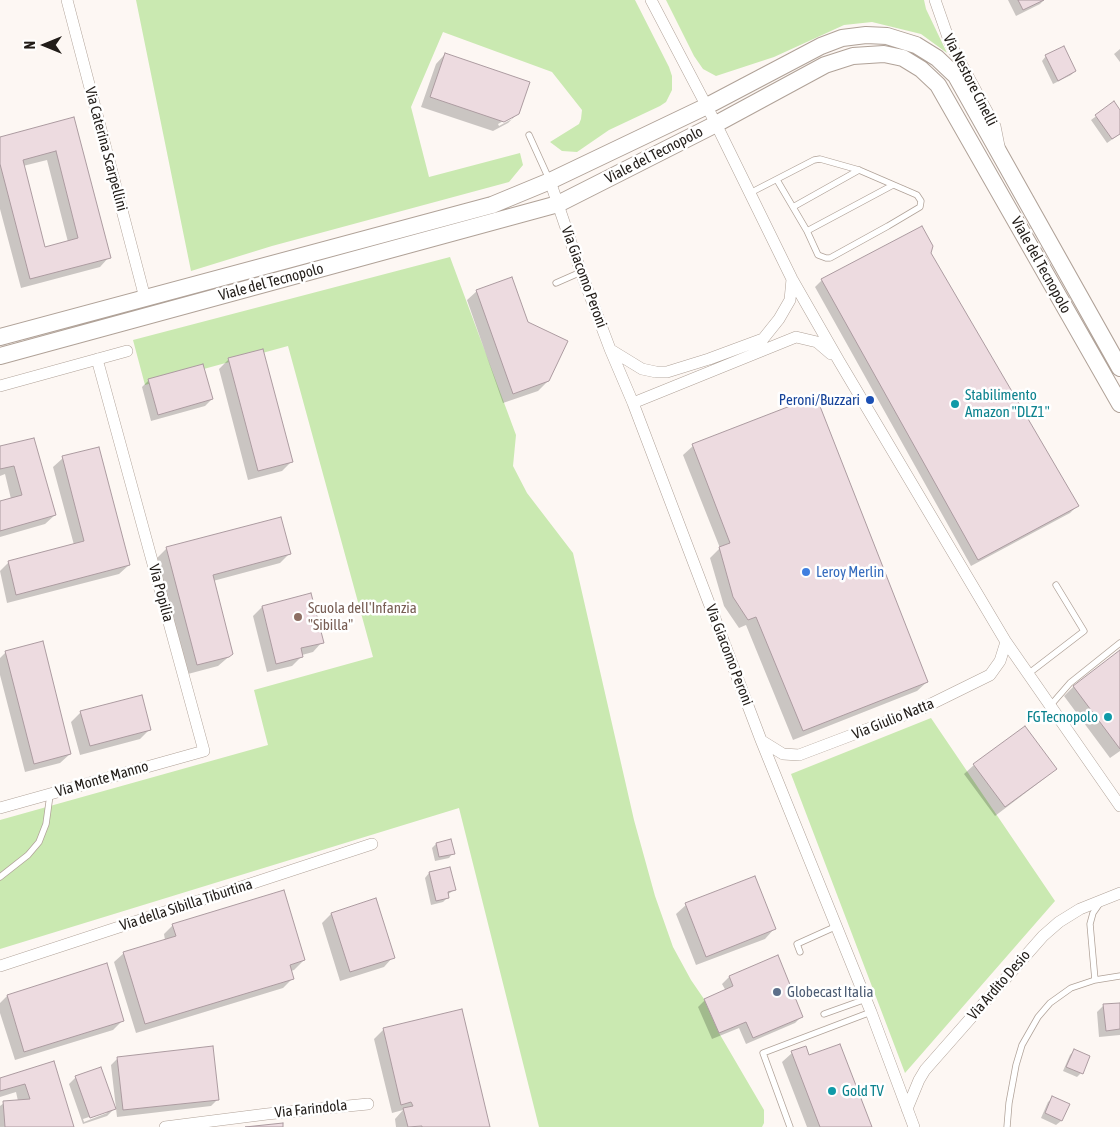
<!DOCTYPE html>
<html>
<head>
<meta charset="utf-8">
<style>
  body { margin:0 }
  #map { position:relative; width:1120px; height:1127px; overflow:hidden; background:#fdf7f3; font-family:"Asap Condensed",sans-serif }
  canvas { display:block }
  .north { position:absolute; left:20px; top:20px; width:50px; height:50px; -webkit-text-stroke:4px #fff; paint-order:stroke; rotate:270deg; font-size:14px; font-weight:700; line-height:20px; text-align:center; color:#221d19 }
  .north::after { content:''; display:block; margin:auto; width:18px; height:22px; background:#221d19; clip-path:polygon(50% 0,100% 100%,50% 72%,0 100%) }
</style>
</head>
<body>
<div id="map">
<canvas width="1120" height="1127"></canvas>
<div class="north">N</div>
</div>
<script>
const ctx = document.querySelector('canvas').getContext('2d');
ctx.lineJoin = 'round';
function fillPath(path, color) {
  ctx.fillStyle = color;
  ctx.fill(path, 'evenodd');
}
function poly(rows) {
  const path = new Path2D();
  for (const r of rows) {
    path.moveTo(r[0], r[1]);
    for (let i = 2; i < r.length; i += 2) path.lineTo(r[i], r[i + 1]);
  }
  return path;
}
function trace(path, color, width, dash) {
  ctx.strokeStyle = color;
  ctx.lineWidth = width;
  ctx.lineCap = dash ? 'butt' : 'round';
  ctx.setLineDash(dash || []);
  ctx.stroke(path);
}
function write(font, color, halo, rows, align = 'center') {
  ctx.font = font + ' "Asap Condensed",sans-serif';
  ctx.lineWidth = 5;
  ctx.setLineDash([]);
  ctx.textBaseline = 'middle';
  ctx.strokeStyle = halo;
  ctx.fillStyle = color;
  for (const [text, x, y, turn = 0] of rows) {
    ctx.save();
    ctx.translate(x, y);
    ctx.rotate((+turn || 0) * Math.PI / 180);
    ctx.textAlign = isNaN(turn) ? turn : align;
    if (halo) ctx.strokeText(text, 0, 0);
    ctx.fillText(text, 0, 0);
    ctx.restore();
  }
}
const green = poly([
  [136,0,635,0,669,67,672,76,672,90,666,102,660,106,609,130,577,152,562,151,550,142,579,124,581,119,582,110,552,72,443,32,411,107,429,177,520,153,523,165,509,182,272,246,191,271],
  [666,0,924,0,926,9,947,53,921,34,872,22,844,25,774,57,716,76,703,69,694,56],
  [450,257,516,435,513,466,527,493,573,553,634,820,655,896,673,947,691,980,704,999,719,1033,764,1110,764,1123,762,1127,539,1127,459,808,0,949,0,820,268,745,254,690,373,657,288,346,145,385,133,340],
  [931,718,1055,901,905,1073,791,774]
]);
const shadow = poly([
  [1008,0,1044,0,1040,4,1016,16],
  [1120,49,1120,62,1114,54],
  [445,54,518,113,508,123,493,131,421,107,436,64],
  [512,116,512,119,499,126,498,124],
  [1046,56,1075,71,1071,75,1053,84,1042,61],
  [1114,103,1120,112,1120,134,1107,143,1091,120],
  [73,119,109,257,100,267,21,288,0,209,0,138],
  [47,160,68,242,44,248,23,166],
  [929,253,1077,506,1070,513,971,566,815,287,822,280],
  [477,291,548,381,538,391,503,403,467,300],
  [229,359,292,461,282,471,248,480,219,369],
  [149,380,212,399,205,406,151,421,142,387],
  [693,446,927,682,917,691,793,740,746,625,739,628,724,606,710,558,720,548,683,455],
  [0,448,55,515,45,524,0,537,0,502,11,499,5,474,0,476],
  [63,458,129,565,119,574,7,603,0,571,8,563,74,545,53,467],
  [167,548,289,554,280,563,213,581,232,654,218,666,188,674,157,558],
  [310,595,322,642,313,652,302,655,302,656,292,666,267,672,253,616,262,607],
  [1120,651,1120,751,1110,758,1064,696,1073,687],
  [6,652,70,754,60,763,25,772,0,675,0,658],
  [81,712,150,729,140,739,80,755,71,722],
  [974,765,1055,769,1045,778,995,816,964,774],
  [436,844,453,853,449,858,435,861,432,848],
  [429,873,454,890,447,895,448,897,443,902,431,905,425,878],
  [686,905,774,929,765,939,696,965,676,914],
  [331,914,393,957,384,967,340,981,322,923],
  [173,925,304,960,294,970,291,971,293,978,283,988,136,1033,114,962,124,953,165,940,164,934],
  [106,965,123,1020,113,1030,15,1060,0,1013,0,1003,7,996],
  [729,977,802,1016,795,1023,746,1044,739,1028,712,1039,698,1007,705,1000,726,991,722,984],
  [1120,1004,1120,1035,1099,1037,1097,1012,1104,1005],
  [384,1029,488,1127,396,1127,395,1119,403,1110,392,1113,374,1039],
  [805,1047,809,1057,870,1127,807,1127,782,1062,792,1053],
  [1074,1051,1081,1073,1077,1077,1063,1071,1070,1055],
  [118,1058,218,1099,211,1106,117,1117,111,1065],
  [53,1063,73,1127,0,1127,0,1106,4,1103,18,1101,16,1092,0,1097,0,1079],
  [76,1077,114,1109,107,1116,83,1124,69,1084],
  [107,1111,107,1113,84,1122,83,1119],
  [1053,1098,1068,1105,1061,1121,1056,1125,1041,1118,1048,1102]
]);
const building = poly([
  [1018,0,1044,0,1023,10,1018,0],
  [1064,46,1076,71,1058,81,1045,55,1064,46],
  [445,53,530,82,519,114,504,122,430,97,445,53],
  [1114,101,1120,110,1120,134,1112,139,1095,115,1114,101],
  [74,117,111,258,30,279,0,164,0,137,74,117],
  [56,151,78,238,45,247,23,160,56,151],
  [922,226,933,246,931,253,1079,506,978,560,821,279,922,226],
  [512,277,528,322,568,341,549,381,513,394,476,290,512,277],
  [263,349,293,462,258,471,228,358,263,349],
  [203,364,213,399,158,415,148,379,203,364],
  [816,396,928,682,803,731,756,617,748,620,733,597,719,547,730,543,692,444,816,396],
  [34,438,56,515,0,531,0,501,22,495,14,466,0,469,0,446,34,438],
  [99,447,130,565,16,595,8,561,84,541,62,456,99,447],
  [281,517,291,554,213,575,233,654,229,657,197,665,166,547,281,517],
  [311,593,324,643,301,648,303,657,276,664,262,606,311,593],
  [43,641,71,754,34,764,5,651,43,641],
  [1120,650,1120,749,1073,686,1120,650],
  [142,695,151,730,90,746,80,711,142,695],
  [1025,726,1057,769,1005,807,973,764,1025,726],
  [451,839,455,854,439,857,436,843,451,839],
  [450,867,456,890,448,892,449,898,436,901,429,872,450,867],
  [755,876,776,929,706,957,685,903,755,876],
  [284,890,305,960,290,965,294,979,145,1024,123,952,176,936,172,924,284,890],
  [376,898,395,958,350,972,331,913,376,898],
  [778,955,803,1017,753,1038,746,1022,719,1033,704,999,733,986,729,976,778,955],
  [107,963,124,1021,24,1052,7,995,107,963],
  [1120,1003,1120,1029,1106,1031,1103,1004,1120,1003],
  [462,1009,490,1127,422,1127,422,1126,408,1127,403,1108,413,1106,411,1102,401,1105,383,1028,462,1009],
  [840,1044,872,1127,820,1127,791,1051,806,1046,809,1055,840,1044],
  [213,1046,219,1100,123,1110,117,1057,213,1046],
  [1074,1049,1090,1056,1083,1074,1066,1067,1074,1049],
  [54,1061,74,1127,5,1127,3,1101,30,1099,25,1084,0,1091,0,1078,54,1061],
  [101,1067,116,1109,90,1118,75,1076,101,1067],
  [1052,1096,1070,1104,1062,1121,1045,1113,1052,1096],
  [283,1123,283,1127,245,1127,283,1123]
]);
const lane = poly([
  [529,135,549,179],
  [750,193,814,160,820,159,859,170,917,195,921,201,920,207,888,226,830,258,826,258,818,255,807,231,777,180],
  [793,207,859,170],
  [807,231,893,185],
  [556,283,581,272],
  [1028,674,1084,631,1056,585],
  [1050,706,1070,683,1120,643],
  [0,877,28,855,39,842,46,824,50,795],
  [800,952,797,944,837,926],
  [1095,980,1090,924,1093,913,1100,903],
  [824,1014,866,999],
  [790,1127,763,1053,871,1012],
  [1007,1127,1009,1103,1016,1065,1022,1045,1038,1017,1050,1003,1071,988,1095,980,1120,976]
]);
const street = poly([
  [67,0,145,298],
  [651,0,716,124,792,279,839,361,1006,642,1120,806],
  [935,0,950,43,995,126,999,146],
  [550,181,581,272,610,349,633,403,761,740,871,1012,914,1127],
  [611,350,642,369,656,372,667,372,709,359,763,339,779,319,790,300,792,279],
  [0,386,127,351],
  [633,403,796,337,817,342,831,354],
  [762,741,783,754,799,755,923,708,990,675,1000,661,1006,642],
  [0,808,204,751,97,359],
  [0,966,372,844],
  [907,1109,919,1080,925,1070,1043,936,1059,922,1080,909,1120,893],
  [165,1127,267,1114,368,1104]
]);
const secondary = poly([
  [0,337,492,205,550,181,707,106,821,46,842,38,866,35,887,36,916,45,937,58,956,76,1120,368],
  [0,356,558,204,716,124,825,65,853,56,884,54,903,58,921,69,938,85,1120,404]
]);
const markers = [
  [870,400,5,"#1a4fb4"],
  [955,404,5,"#0f9aa8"],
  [806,572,5,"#3f7fe0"],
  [298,617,5,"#8d6e63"],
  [1108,717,5,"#0f9aa8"],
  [777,992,5,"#5c6f8a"],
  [832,1091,5,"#0f9aa8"]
];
const streetNames = [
  ["Via Nestore Cinelli",970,80,63],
  ["Via Caterina Scarpellini",106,149,75],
  ["Viale del Tecnopolo",654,155,-27],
  ["Viale del Tecnopolo",1041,265,61],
  ["Via Giacomo Peroni",584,277,70],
  ["Viale del Tecnopolo",271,282,-15],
  ["Via Popilia",161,593,75],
  ["Via Giacomo Peroni",729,655,69],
  ["Via Giulio Natta",893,719,-22],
  ["Via Monte Manno",102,779,-16],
  ["Via della Sibilla Tiburtina",186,905,-18],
  ["Via Ardito Desio",999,985,-49],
  ["Via Farindola",311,1109,-6]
];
const cultureNames = [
  ["Stabilimento",965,395],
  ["Amazon \"DLZ1\"",965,412],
  ["FGTecnopolo",1098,717,"right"],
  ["Gold TV",842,1091]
];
const transitNames = [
  ["Peroni/Buzzari",860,400]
];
const shopNames = [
  ["Leroy Merlin",816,572]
];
const educationNames = [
  ["Scuola dell'Infanzia",308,608],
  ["\"Sibilla\"",308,625]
];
const serviceNames = [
  ["Globecast Italia",787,992]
];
fillPath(green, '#cae9b1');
fillPath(shadow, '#0003');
fillPath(building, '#eddbe0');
trace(building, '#ac9ba0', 1);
trace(lane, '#b0a298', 7);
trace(street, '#b0a298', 12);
trace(secondary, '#b0a298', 18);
trace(lane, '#fff', 5.5);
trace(street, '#fff', 11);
trace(secondary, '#fff', 16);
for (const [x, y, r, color] of markers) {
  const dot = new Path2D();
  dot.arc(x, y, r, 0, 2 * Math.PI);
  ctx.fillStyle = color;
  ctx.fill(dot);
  trace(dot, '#fff', 2);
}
write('15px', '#221d19', '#fff', streetNames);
write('15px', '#0d838f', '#fff', cultureNames, 'left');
write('15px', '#164399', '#fff', transitNames, 'right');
write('15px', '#366cbe', '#fff', shopNames, 'left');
write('15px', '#785e54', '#fff', educationNames, 'left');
write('15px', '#4e5e75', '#fff', serviceNames, 'left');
</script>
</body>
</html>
